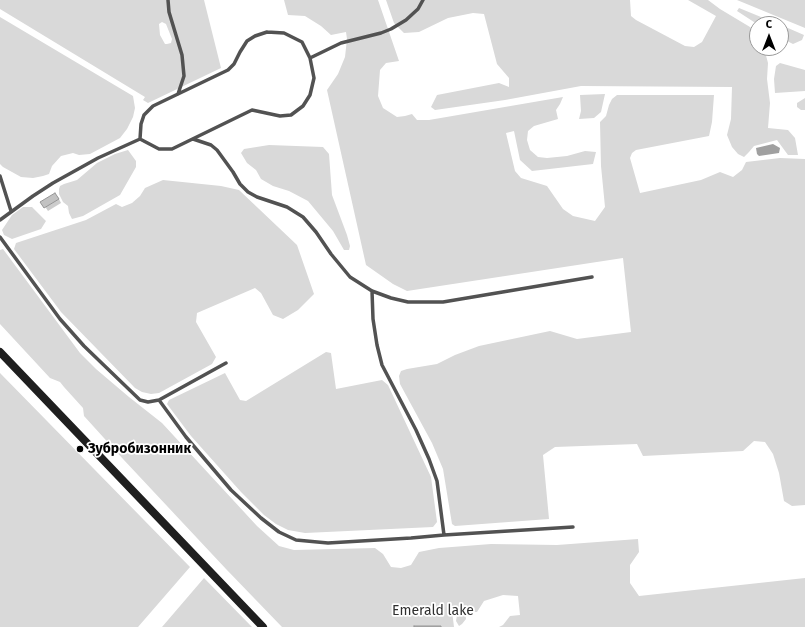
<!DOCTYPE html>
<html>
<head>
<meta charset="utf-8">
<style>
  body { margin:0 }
  #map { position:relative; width:805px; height:627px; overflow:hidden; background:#fff; font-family:"Fira Sans",sans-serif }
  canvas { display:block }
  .north { position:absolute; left:749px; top:16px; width:40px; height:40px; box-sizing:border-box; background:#fff; border:1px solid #999; border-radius:50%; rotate:0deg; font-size:11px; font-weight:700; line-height:16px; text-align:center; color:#000 }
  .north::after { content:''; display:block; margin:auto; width:14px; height:18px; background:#000; clip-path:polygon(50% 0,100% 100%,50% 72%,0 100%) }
</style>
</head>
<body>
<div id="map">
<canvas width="805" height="627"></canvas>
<div class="north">С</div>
</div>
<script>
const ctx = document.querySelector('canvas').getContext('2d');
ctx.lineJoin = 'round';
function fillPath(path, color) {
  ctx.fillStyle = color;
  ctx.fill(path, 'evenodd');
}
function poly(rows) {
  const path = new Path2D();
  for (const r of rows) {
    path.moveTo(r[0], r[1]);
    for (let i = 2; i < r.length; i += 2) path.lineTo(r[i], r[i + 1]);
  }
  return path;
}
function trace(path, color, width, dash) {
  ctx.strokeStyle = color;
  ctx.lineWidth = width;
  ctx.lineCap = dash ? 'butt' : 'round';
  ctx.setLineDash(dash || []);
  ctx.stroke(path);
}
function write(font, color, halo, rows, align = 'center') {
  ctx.font = font + ' "Fira Sans",sans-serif';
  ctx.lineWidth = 3.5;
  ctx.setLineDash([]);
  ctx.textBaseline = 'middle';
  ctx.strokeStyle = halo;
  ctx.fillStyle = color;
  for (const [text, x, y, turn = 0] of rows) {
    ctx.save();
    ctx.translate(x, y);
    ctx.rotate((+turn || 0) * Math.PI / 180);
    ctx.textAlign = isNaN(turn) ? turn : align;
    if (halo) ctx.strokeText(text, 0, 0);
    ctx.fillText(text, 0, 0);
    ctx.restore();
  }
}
const green = poly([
  [0,0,204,0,221,68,148,103,143,100,145,97,0,9],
  [162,22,166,24,172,39,171,43,167,44,165,44,160,35,159,24],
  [284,0,378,0,399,61,386,63,380,70,378,96,383,108,397,117,405,116,412,114,417,120,429,120,563,97,560,104,556,110,558,119,534,126,528,131,527,140,530,150,538,157,547,158,567,156,585,151,596,152,593,164,532,171,520,160,514,131,506,133,515,171,521,178,547,186,563,209,573,216,595,221,605,207,601,166,600,122,606,116,609,105,612,99,617,95,714,95,712,122,709,136,636,150,632,153,630,158,640,193,701,180,720,172,733,177,742,170,746,162,780,158,805,159,805,505,792,506,784,501,779,473,773,454,765,442,754,441,743,451,643,456,637,444,555,447,543,455,549,519,455,526,452,524,443,469,432,443,400,384,399,376,401,371,407,369,437,364,455,355,479,346,550,331,577,339,631,332,623,258,407,291,393,284,366,265,327,90,338,74,345,57,347,39,346,32,331,35,321,26,305,16,288,15],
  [386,0,630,0,631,16,636,20,685,46,694,47,702,42,716,16,688,0,708,0,720,9,750,27,757,33,757,48,764,48,768,63,767,79,770,103,768,128,788,130,795,138,798,155,788,155,777,140,754,146,749,152,744,157,738,154,732,147,727,135,731,119,732,87,581,86,505,100,435,110,431,107,437,95,499,83,509,87,509,78,497,64,484,14,473,13,448,18,419,32,404,33,394,23],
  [737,0,805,0,805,28],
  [739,8,778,24,757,24,737,11],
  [0,17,133,96,135,108,133,117,127,129,120,138,90,154,79,155,73,153,61,156,52,166,49,174,43,176,33,178,21,177,3,167,0,164],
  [781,25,804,35,802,40,793,44,781,38],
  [780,63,805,70,805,91,775,93,774,79,776,66],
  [605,94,601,112,594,118,579,119,581,111,580,95],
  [805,98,805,110,801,110,797,107,797,103],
  [269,145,323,147,329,154,332,195,347,235,350,246,349,250,344,250,333,231,308,201,289,191,273,186,261,179,256,170,247,163,241,153,244,149],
  [128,150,136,161,136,167,120,195,83,216,72,219,69,213,68,206,63,202,59,194,59,189,60,186,64,184,77,180,97,163,115,154],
  [163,180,221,186,239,190,297,245,314,294,298,310,283,319,273,315,261,293,255,288,197,313,196,322,216,357,212,364,159,393,151,394,142,392,135,388,61,312,14,249,16,243,86,220,116,204,122,207,132,203,140,196,145,188],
  [23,207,32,207,46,221,41,229,12,239,4,235,2,230,12,215],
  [3,249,80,353,96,369,129,397,162,423,257,526,279,546,294,550,375,548,383,554,391,567,401,568,411,565,419,552,439,548,491,544,557,545,638,539,639,552,630,565,630,583,639,596,805,578,805,627,499,627,503,625,510,616,520,615,518,596,503,595,484,601,477,612,473,612,470,609,465,611,466,619,462,624,459,626,456,621,457,615,452,611,454,627,282,627,226,569,123,459,84,416,83,408,64,387,60,382,50,378,0,324,0,250],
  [326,352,331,353,336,389,382,380,388,385,431,477,437,522,433,527,305,533,288,530,276,524,264,515,241,492,191,436,167,404,169,400,225,373,240,400,246,401],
  [0,373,190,567,138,627,0,627],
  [204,578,252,627,162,627]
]);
const water = poly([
  [773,144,780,148,779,153,759,156,757,154,756,148]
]);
const shadow = poly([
  [58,197,61,203,48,211,42,202]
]);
const building = poly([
  [55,193,59,199,44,208,40,202,55,193],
  [414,626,441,626,441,627,414,627,414,626]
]);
const lane = poly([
  [168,0,169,12,182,55,184,76,178,94],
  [267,32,284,33,302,42,310,58,314,78,310,95,303,106,291,115,280,116,252,110,172,149,159,149,140,139,141,124,144,115,153,106,228,70,234,64,240,52,247,41,255,36,267,32],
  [310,58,341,43,381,33,391,29,406,20,418,9,423,0],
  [193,139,211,145,217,150,233,172,240,184,248,192,257,197,287,207,303,217,316,232,331,254,350,277,372,291,391,298,408,302,443,302,592,277],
  [0,176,11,211],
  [0,220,33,196,53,183,98,158,140,139],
  [0,237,60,319,84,346,140,400,148,402,159,400,226,363],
  [372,291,373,319,377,345,382,365,416,430,429,459,437,481,444,535],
  [159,400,186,437,231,490,261,518,279,532,296,540,328,543,411,538,444,535,573,527]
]);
const secondary = poly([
  [0,352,263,627]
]);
const markers = [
  [80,449,4,"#000"]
];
const poiNames = [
  ["Зубробизонник",88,449]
];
const parkNames = [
  ["Emerald lake",433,611]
];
fillPath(green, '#d9d9d9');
fillPath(water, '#a0a0a0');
fillPath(shadow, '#0003');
fillPath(building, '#c2c2c2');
trace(building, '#969696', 1);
trace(lane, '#525252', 3.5);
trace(secondary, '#1f1f1f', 8);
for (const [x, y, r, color] of markers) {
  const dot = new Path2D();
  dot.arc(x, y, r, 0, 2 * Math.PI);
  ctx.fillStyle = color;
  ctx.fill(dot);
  trace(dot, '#fff', 1.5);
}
write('bold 14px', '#000', '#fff', poiNames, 'left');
write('14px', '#303030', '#fff', parkNames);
</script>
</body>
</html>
